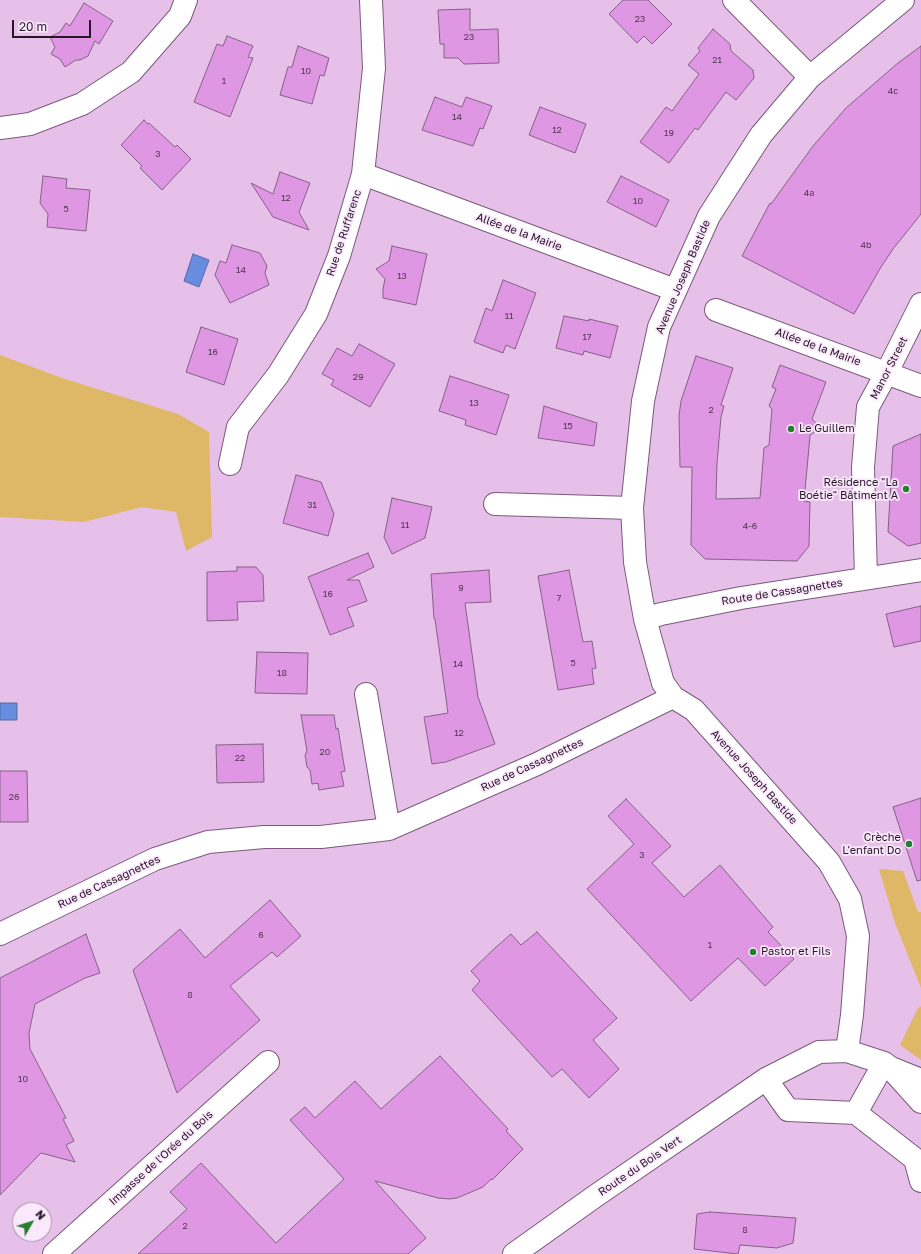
<!DOCTYPE html>
<html>
<head>
<meta charset="utf-8">
<style>
  body { margin:0 }
  #map { position:relative; width:921px; height:1254px; overflow:hidden; background:#e7c0e9; font-family:"Golos Text",sans-serif }
  canvas { display:block }
  .north { position:absolute; left:12px; top:1202px; width:40px; height:40px; box-sizing:border-box; background:#fce8fd; border:1px solid #a694a7; border-radius:50%; rotate:51deg; font-size:11px; font-weight:700; line-height:16px; text-align:center; color:#251726 }
  .north::after { content:''; display:block; margin:auto; width:14px; height:18px; background:#257f2e; clip-path:polygon(50% 0,100% 100%,50% 72%,0 100%) }
  .scale { position:absolute; left:12px; top:20px; width:79px; height:18px; box-sizing:border-box; border:2px solid #251726; border-top:0; padding-left:5px; font-size:12px; line-height:14px; white-space:nowrap; color:#251726; -webkit-text-stroke:3px #fce8fd; paint-order:stroke }
</style>
</head>
<body>
<div id="map">
<canvas width="921" height="1254"></canvas>
<div class="north">N</div>
<div class="scale">20 m</div>
</div>
<script>
const ctx = document.querySelector('canvas').getContext('2d');
ctx.lineJoin = 'round';
function fillPath(path, color) {
  ctx.fillStyle = color;
  ctx.fill(path, 'evenodd');
}
function poly(rows) {
  const path = new Path2D();
  for (const r of rows) {
    path.moveTo(r[0], r[1]);
    for (let i = 2; i < r.length; i += 2) path.lineTo(r[i], r[i + 1]);
  }
  return path;
}
function trace(path, color, width, dash) {
  ctx.strokeStyle = color;
  ctx.lineWidth = width;
  ctx.lineCap = dash ? 'butt' : 'round';
  ctx.setLineDash(dash || []);
  ctx.stroke(path);
}
function write(font, color, halo, rows, align = 'center') {
  ctx.font = font + ' "Golos Text",sans-serif';
  ctx.lineWidth = 3.5;
  ctx.setLineDash([]);
  ctx.textBaseline = 'middle';
  ctx.strokeStyle = halo;
  ctx.fillStyle = color;
  for (const [text, x, y, turn = 0] of rows) {
    ctx.save();
    ctx.translate(x, y);
    ctx.rotate((+turn || 0) * Math.PI / 180);
    ctx.textAlign = isNaN(turn) ? turn : align;
    if (halo) ctx.strokeText(text, 0, 0);
    ctx.fillText(text, 0, 0);
    ctx.restore();
  }
}
const green = poly([
  [0,355,62,378,178,414,209,432,212,537,186,551,176,512,142,507,84,522,0,517],
  [879,869,903,871,918,912,921,912,921,988,895,923],
  [921,1006,921,1060,900,1045,918,1008]
]);
const water = poly([
  [193,254,209,260,199,287,184,281,193,254],
  [0,703,17,703,17,720,0,720,0,703]
]);
const building = poly([
  [623,0,648,0,672,24,652,44,644,36,637,43,609,14,623,0],
  [84,3,113,21,99,44,95,41,88,56,80,60,76,60,65,67,60,59,51,54,55,47,50,37,60,32,66,23,70,26,84,3],
  [470,9,470,30,498,29,499,63,464,64,458,58,444,58,444,44,440,44,438,10,470,9],
  [713,29,730,44,731,51,753,70,754,78,736,100,726,92,698,130,695,128,669,163,640,142,666,107,672,111,699,74,688,65,700,51,698,48,713,29],
  [227,36,253,46,248,57,253,58,230,117,194,102,217,44,223,46,227,36],
  [298,46,329,58,324,76,320,75,312,104,280,95,288,67,292,67,298,46],
  [921,46,921,214,893,249,881,267,854,314,742,256,770,203,771,204,813,146,846,108,898,63,921,46],
  [435,97,462,107,466,97,492,106,483,129,480,128,473,146,422,130,435,97],
  [540,107,586,124,575,153,529,135,540,107],
  [144,120,148,124,149,123,175,147,177,145,191,159,162,190,140,168,142,166,121,145,144,120],
  [280,172,310,183,299,212,309,230,273,217,251,183,273,194,280,172],
  [43,176,67,179,66,188,90,190,86,231,47,227,48,214,40,203,43,176],
  [621,176,669,200,656,227,607,202,621,176],
  [232,245,260,253,267,266,265,273,269,285,230,303,215,275,220,261,226,263,232,245],
  [392,246,427,254,416,305,383,298,383,289,385,279,376,269,389,261,392,246],
  [503,280,536,293,515,349,506,345,503,353,474,342,486,308,492,311,503,280],
  [564,316,589,321,589,319,618,326,610,358,584,351,583,355,556,348,564,316],
  [201,327,238,339,224,385,186,372,201,327],
  [359,344,395,364,370,407,331,385,334,380,322,374,337,348,352,356,359,344],
  [696,356,733,368,721,405,724,406,721,417,717,463,716,499,760,498,764,448,769,445,772,409,769,406,776,389,772,387,780,365,826,382,812,419,821,428,810,435,809,447,804,501,810,502,809,546,797,561,705,559,691,545,692,467,680,467,679,416,681,401,696,356],
  [450,376,509,395,496,435,465,425,466,420,439,411,450,376],
  [544,406,597,423,594,446,538,438,544,406],
  [921,434,921,543,908,546,888,532,893,446,921,434],
  [296,475,321,482,334,514,328,536,283,523,296,475],
  [392,498,432,507,425,538,392,554,384,537,392,498],
  [368,553,374,567,347,580,359,580,367,601,347,608,354,626,330,635,308,577,368,553],
  [237,567,256,567,263,575,264,601,237,602,238,620,207,621,207,572,237,571,237,567],
  [489,570,491,602,465,603,478,697,495,744,446,762,432,764,424,717,448,713,435,619,434,619,431,574,489,570],
  [569,570,583,642,592,641,596,668,592,669,594,684,558,690,538,576,569,570],
  [921,606,921,641,894,647,886,614,921,606],
  [257,652,308,653,307,694,255,693,257,652],
  [301,715,334,715,336,729,338,728,345,771,341,772,344,786,319,790,318,783,312,784,310,770,307,767,305,755,307,751,301,715],
  [263,744,264,782,217,783,216,745,263,744],
  [0,771,27,771,28,822,0,822,0,771],
  [921,798,921,880,917,881,893,807,921,798],
  [626,799,671,846,652,863,684,897,720,865,773,927,768,932,794,959,765,986,738,958,691,1001,587,889,634,844,608,816,626,799],
  [270,900,301,936,277,957,272,952,230,986,260,1020,177,1093,133,970,180,929,205,958,270,900],
  [537,932,617,1018,593,1040,619,1069,589,1098,562,1069,552,1077,472,990,480,981,471,971,495,948,511,934,521,945,537,932],
  [86,934,100,973,85,978,35,1004,29,1033,30,1049,66,1118,63,1119,74,1141,66,1145,75,1162,41,1153,0,1195,0,978,86,934],
  [440,1056,508,1129,506,1131,523,1149,492,1180,491,1179,483,1187,457,1198,449,1199,438,1198,375,1181,426,1238,408,1254,138,1254,187,1209,170,1192,201,1163,276,1243,344,1179,290,1120,305,1107,315,1118,355,1081,381,1109,440,1056],
  [710,1212,796,1218,793,1243,777,1248,740,1245,738,1254,694,1249,697,1214,710,1212]
]);
const minor = poly([
  [734,0,810,77],
  [0,128,30,124,82,104,131,72,180,16,186,0],
  [363,174,675,290],
  [716,310,921,386],
  [230,464,238,427,278,375,316,314,339,256,363,174,374,68,371,0],
  [495,504,632,508],
  [866,578,863,467,868,407,887,372,921,304],
  [645,619,661,614,741,598,921,570],
  [366,694,389,829],
  [0,934,155,859,208,842,264,837,321,837,389,829,537,764,673,697],
  [847,1051,852,1015,858,936,850,899,829,862,694,710,673,697,663,683,645,619,635,562,632,508,643,401,659,327,709,216,761,135,810,77,903,0],
  [894,1072,921,1102],
  [766,1079,788,1110,856,1113,915,1159,921,1181],
  [856,1113,884,1063],
  [54,1254,268,1062],
  [514,1254,594,1197,766,1079,819,1052,847,1051,884,1063,891,1068,921,1080]
]);
const markers = [
  [791,429,4,"#257f2e"],
  [906,489,4,"#257f2e"],
  [909,844,4,"#257f2e"],
  [753,952,4,"#257f2e"]
];
const numberNames = [
  ["23",640,19],
  ["23",469,37],
  ["21",717,60],
  ["10",306,71],
  ["1",224,81],
  ["4c",893,91],
  ["14",457,117],
  ["12",557,130],
  ["19",669,133],
  ["3",158,154],
  ["4a",809,193],
  ["12",286,198],
  ["10",638,201],
  ["5",66,209],
  ["4b",866,245],
  ["14",241,270],
  ["13",402,276],
  ["11",509,316],
  ["17",587,337],
  ["16",213,352],
  ["29",358,377],
  ["13",474,403],
  ["2",711,410],
  ["15",568,426],
  ["31",312,505],
  ["11",405,525],
  ["4-6",750,526],
  ["9",461,588],
  ["16",328,594],
  ["7",559,598],
  ["5",573,663],
  ["14",458,664],
  ["18",282,673],
  ["12",459,733],
  ["20",325,752],
  ["22",240,758],
  ["26",14,797],
  ["3",642,855],
  ["6",261,935],
  ["1",710,945],
  ["8",190,995],
  ["10",23,1079],
  ["2",185,1226],
  ["8",745,1230]
];
const streetNames = [
  ["Allée de la Mairie",519,232,20],
  ["Rue de Ruffarenc",344,233,-72],
  ["Avenue Joseph Bastide",683,277,-67],
  ["Allée de la Mairie",818,347,20],
  ["Manor Street",889,368,-63],
  ["Route de Cassagnettes",782,592,-9],
  ["Rue de Cassagnettes",532,765,-25],
  ["Avenue Joseph Bastide",754,777,48],
  ["Rue de Cassagnettes",109,882,-25],
  ["Impasse de l'Orée du Bois",161,1158,-42],
  ["Route du Bois Vert",640,1166,-34]
];
const poiNames = [
  ["Le Guillem",799,429],
  ["Résidence \"La",898,483,"right"],
  ["Boétie\" Bâtiment A",898,496,"right"],
  ["Crèche",901,838,"right"],
  ["L'enfant Do",901,851,"right"],
  ["Pastor et Fils",761,952]
];
fillPath(green, '#deb867');
fillPath(water, '#688ddf');
trace(water, '#546aa8', 1);
fillPath(building, '#df97e3');
trace(building, '#846186', 1);
trace(minor, '#7b597e', 24);
trace(minor, '#fff', 22);
for (const [x, y, r, color] of markers) {
  const dot = new Path2D();
  dot.arc(x, y, r, 0, 2 * Math.PI);
  ctx.fillStyle = color;
  ctx.fill(dot);
  trace(dot, '#fce8fd', 1.5);
}
write('9px', '#543755', null, numberNames);
write('11px', '#251726', '#fce8fd', streetNames);
write('11px', '#251726', '#fce8fd', poiNames, 'left');
</script>
</body>
</html>
